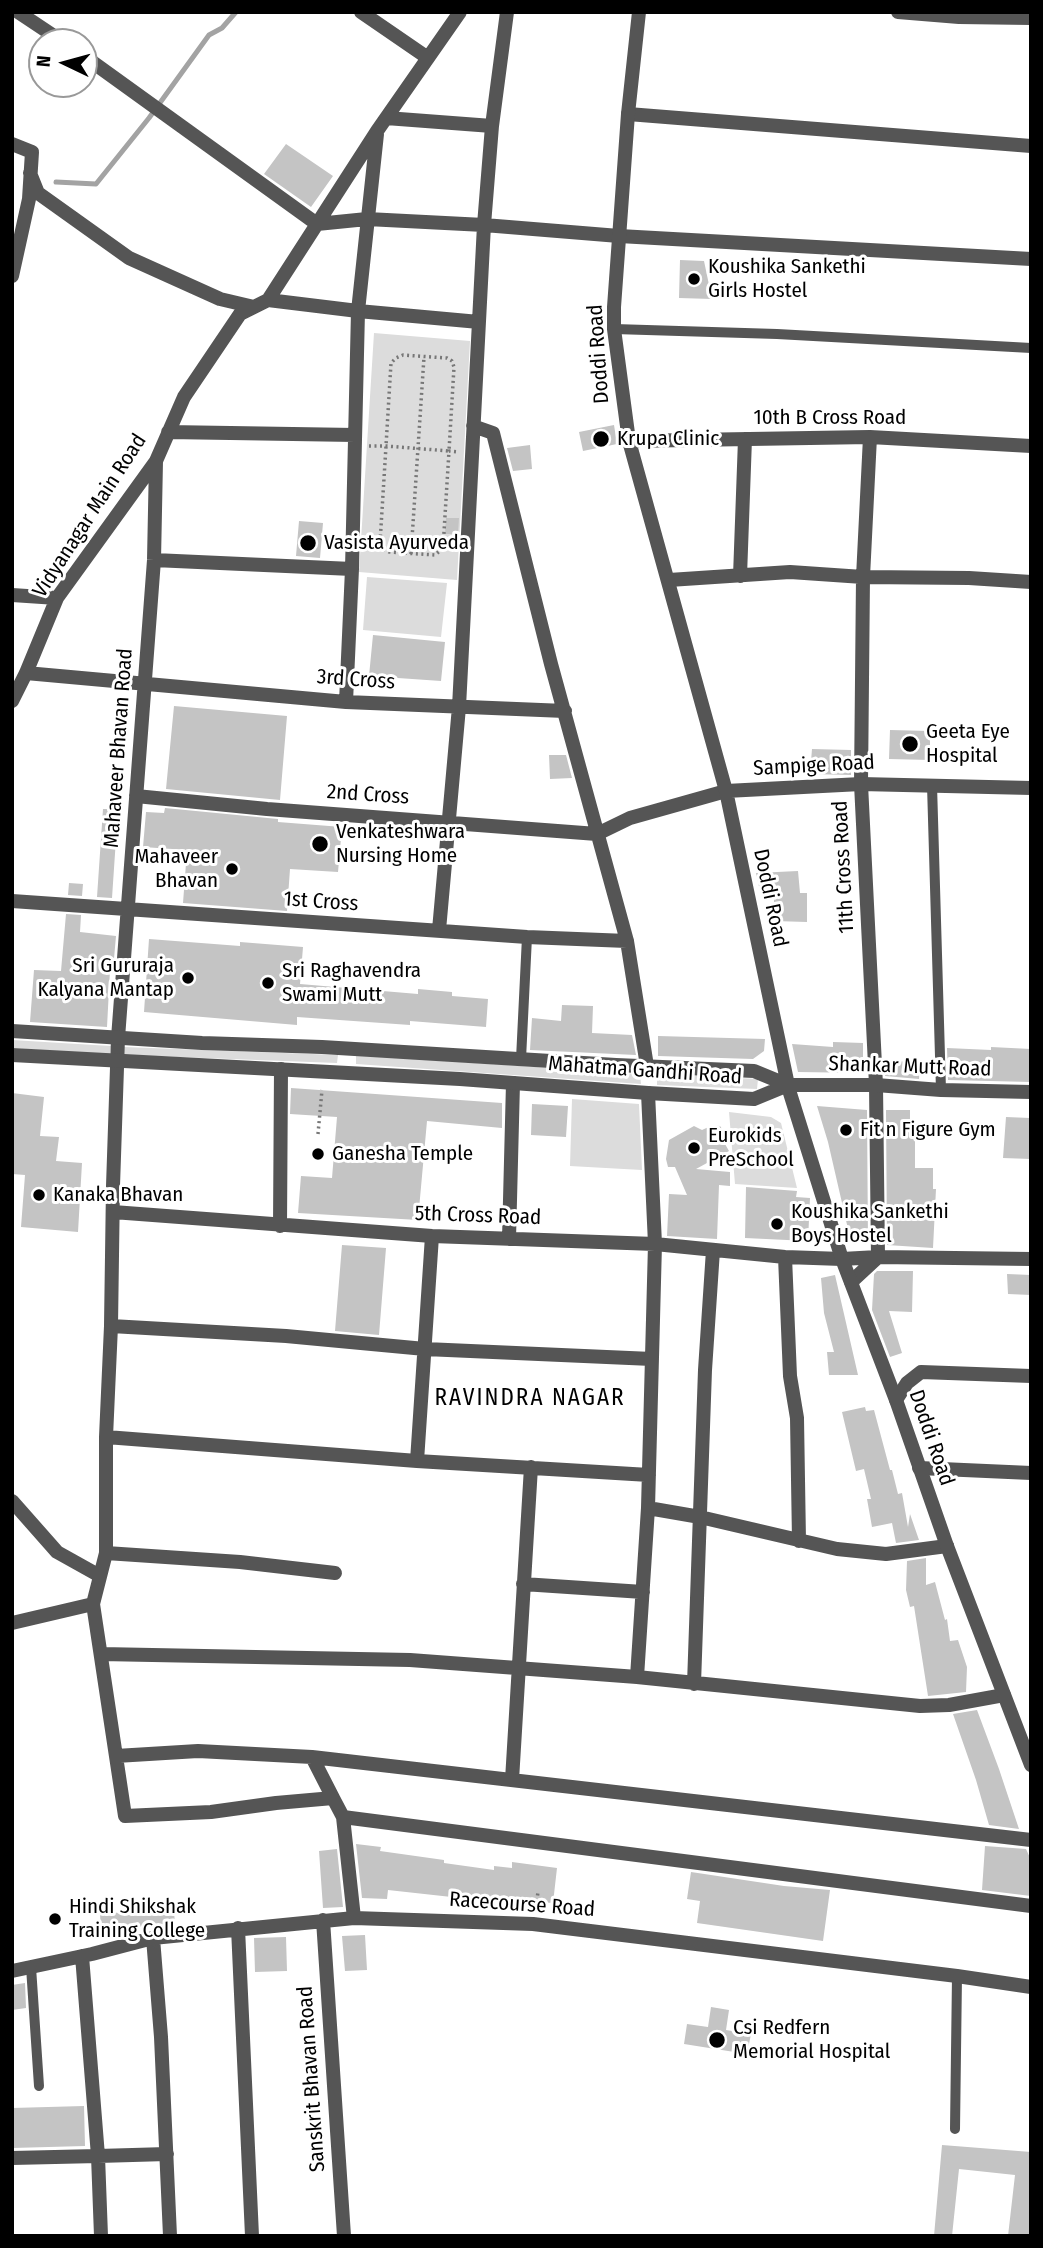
<!DOCTYPE html>
<html>
<head>
<meta charset="utf-8">
<style>
  body { margin:0 }
  #map { position:relative; width:1043px; height:2248px; overflow:hidden; background:#fff; font-family:"Fira Sans Condensed",sans-serif }
  canvas { display:block }
  .frame { position:absolute; inset:0; border:14px solid #000; pointer-events:none }
  .north { position:absolute; left:28px; top:28px; width:70px; height:70px; box-sizing:border-box; background:#fff; border:2px solid #999; border-radius:50%; rotate:275deg; font-size:19px; font-weight:700; line-height:28px; text-align:center; color:#000 }
  .north::after { content:''; display:block; margin:auto; width:24px; height:32px; background:#000; clip-path:polygon(50% 0,100% 100%,50% 72%,0 100%) }
</style>
</head>
<body>
<div id="map">
<canvas width="1043" height="2248"></canvas>
<div class="frame"></div>
<div class="north">N</div>
</div>
<script>
const ctx = document.querySelector('canvas').getContext('2d');
ctx.lineJoin = 'round';
function fillPath(path, color) {
  ctx.fillStyle = color;
  ctx.fill(path, 'evenodd');
}
function poly(rows) {
  const path = new Path2D();
  for (const r of rows) {
    path.moveTo(r[0], r[1]);
    for (let i = 2; i < r.length; i += 2) path.lineTo(r[i], r[i + 1]);
  }
  return path;
}
function trace(path, color, width, dash) {
  ctx.strokeStyle = color;
  ctx.lineWidth = width;
  ctx.lineCap = dash ? 'butt' : 'round';
  ctx.setLineDash(dash || []);
  ctx.stroke(path);
}
function write(font, color, halo, rows, align = 'center') {
  ctx.font = font + ' "Fira Sans Condensed",sans-serif';
  ctx.lineWidth = 6;
  ctx.setLineDash([]);
  ctx.textBaseline = 'middle';
  ctx.strokeStyle = halo;
  ctx.fillStyle = color;
  for (const [text, x, y, turn = 0] of rows) {
    ctx.save();
    ctx.translate(x, y);
    ctx.rotate((+turn || 0) * Math.PI / 180);
    ctx.textAlign = isNaN(turn) ? turn : align;
    if (halo) ctx.strokeText(text, 0, 0);
    ctx.fillText(text, 0, 0);
    ctx.restore();
  }
}
const green = poly([
  [374,333,470,341,457,580,359,572],
  [367,577,447,583,441,637,363,630],
  [12,1040,111,1046,110,1055,12,1048],
  [124,1047,338,1055,337,1063,124,1055],
  [356,1055,640,1074,641,1084,356,1064],
  [657,1074,758,1079,757,1089,657,1085],
  [572,1099,639,1104,642,1170,570,1166],
  [729,1112,771,1117,781,1123,797,1188,735,1184]
]);
const stream = poly([
  [56,182,96,184,149,118,209,35,222,28,236,12]
]);
const building = poly([
  [286,144,333,176,311,207,264,174],
  [680,260,704,261,712,299,679,298],
  [614,425,617,444,583,451,579,432],
  [530,445,532,469,513,471,507,448],
  [446,518,459,518,458,534,445,534],
  [299,521,323,523,320,558,296,556],
  [373,635,445,642,441,681,369,676],
  [174,706,287,716,280,800,166,789],
  [890,730,930,731,930,760,889,759],
  [812,749,851,750,851,775,810,774],
  [549,755,566,755,572,778,550,779],
  [165,808,278,819,278,822,342,827,338,872,290,869,287,911,183,903,187,850,143,847,146,812,164,813],
  [103,809,118,809,112,898,97,897],
  [798,871,800,893,807,893,807,922,774,921,774,891,760,891,756,873],
  [69,883,83,884,82,896,68,895],
  [66,914,81,915,80,932,116,936,113,970,110,970,107,1027,30,1022,34,970,61,971],
  [149,939,240,946,240,942,303,947,300,984,418,994,418,989,452,992,452,996,488,999,486,1027,410,1021,410,1025,297,1017,297,1025,144,1012],
  [562,1005,593,1006,592,1033,632,1035,636,1055,530,1050,532,1018,561,1021],
  [658,1036,765,1039,764,1051,753,1059,658,1056],
  [833,1042,863,1043,863,1060,865,1060,866,1073,798,1072,792,1044,833,1047],
  [991,1047,1031,1049,1031,1082,948,1080,947,1048,991,1050],
  [884,1061,920,1062,919,1079,885,1076],
  [291,1088,502,1103,502,1128,427,1121,418,1220,298,1213,301,1176,332,1178,337,1117,290,1114],
  [12,1093,44,1097,40,1136,59,1137,56,1161,82,1163,78,1232,21,1227,25,1175,12,1174],
  [532,1104,568,1106,566,1137,531,1135],
  [817,1106,867,1110,868,1244,851,1242,828,1142],
  [886,1110,910,1110,910,1135,915,1135,915,1168,933,1168,933,1189,936,1189,933,1248,887,1245],
  [1006,1117,1030,1118,1031,1159,1003,1158],
  [713,1125,720,1126,724,1132,721,1137,729,1151,696,1169,730,1172,730,1186,719,1185,717,1239,667,1236,669,1194,687,1195,675,1167,668,1167,666,1159,669,1140,694,1126,702,1130],
  [746,1187,797,1191,796,1197,810,1198,808,1241,745,1238],
  [342,1245,386,1248,379,1335,335,1331],
  [877,1271,913,1271,912,1312,889,1311,902,1353,890,1357,872,1310,874,1274],
  [1007,1274,1031,1275,1031,1295,1008,1294],
  [835,1275,844,1314,858,1375,829,1375,827,1352,834,1352,824,1313,821,1278],
  [865,1407,866,1411,874,1410,890,1470,892,1470,898,1494,902,1493,908,1527,910,1514,919,1540,896,1543,892,1523,872,1527,867,1499,871,1499,864,1469,856,1471,842,1412],
  [926,1558,926,1585,935,1582,945,1620,947,1619,950,1641,958,1640,967,1667,966,1692,928,1696,914,1606,910,1607,906,1590,907,1561],
  [977,1710,999,1769,1019,1829,989,1825,976,1780,953,1714],
  [356,1844,381,1847,380,1851,444,1860,444,1863,494,1870,494,1866,512,1868,512,1862,557,1868,553,1903,506,1900,506,1903,388,1890,387,1899,362,1898],
  [985,1846,1026,1849,1031,1860,1031,1896,982,1890],
  [337,1849,343,1907,323,1908,319,1851],
  [691,1872,784,1886,830,1890,823,1941,697,1923,700,1901,687,1899],
  [173,1901,175,1923,101,1931,100,1914,126,1912,126,1906],
  [365,1935,367,1970,345,1971,342,1936],
  [286,1937,287,1971,255,1972,254,1938],
  [25,1983,26,2008,12,2010,12,1985],
  [711,2007,729,2010,726,2030,751,2034,747,2054,684,2044,687,2024,708,2027],
  [84,2106,85,2146,12,2148,12,2108],
  [942,2145,1031,2152,1031,2236,1008,2236,1015,2175,959,2169,952,2236,934,2236]
]);
const path = poly([
  [369,446,386,446,449,451,454,367,452,361,447,358,403,355,396,358,391,363,386,446,380,543,382,549,389,552,435,555,443,548,449,451,459,452],
  [411,554,424,357],
  [318,1134,322,1090],
  [537,1901,538,1891]
]);
const service = poly([
  [614,329,777,334,1031,348],
  [932,785,941,1090],
  [521,1059,527,937],
  [31,1967,39,2086],
  [955,2129,957,1976]
]);
const minor = poly([
  [18,12,63,42],
  [361,12,428,58],
  [898,12,959,17,1031,18],
  [84,56,317,224],
  [628,114,1031,146],
  [386,118,492,126],
  [12,144,32,152,29,199,12,276],
  [30,173,38,193,129,258,220,299,254,307],
  [317,224,367,219,484,225,619,236,1031,259],
  [268,300,358,311,479,322],
  [473,426,493,433,551,664,627,941,647,1066],
  [168,432,355,435],
  [629,441,870,437,1031,446],
  [156,461,154,560,118,1038,113,1186,111,1326,106,1437,106,1553,93,1604,125,1816,211,1812,276,1803,333,1798,343,1817,354,1918],
  [154,560,352,569],
  [740,576,745,439],
  [669,580,790,572,863,577,969,578,1031,582],
  [12,595,57,598],
  [26,673,346,702,565,711],
  [12,701,26,673,57,598,156,461,184,397,240,314,268,300,377,131,460,12],
  [346,702,352,569,358,311,377,134],
  [136,796,267,809,597,834,630,818,726,791],
  [12,901,527,937,627,941],
  [439,930,459,707,484,225,492,126,507,12],
  [648,1093,655,1244,648,1508,700,1517,837,1549,886,1554,947,1546],
  [113,1212,432,1236,655,1244,785,1257,842,1259,878,1257,1031,1259],
  [280,1226,281,1069],
  [509,1239,513,1083],
  [785,1257,790,1376,797,1418,799,1541],
  [851,1282,878,1257,876,1085,861,784,863,577,870,437],
  [111,1326,286,1336,425,1349,652,1359],
  [896,1400,907,1383,921,1372,1031,1376],
  [106,1437,417,1461,649,1475],
  [417,1461,432,1236],
  [919,1468,1031,1473],
  [12,1501,57,1552,100,1576],
  [106,1553,240,1562,335,1573],
  [523,1584,643,1592],
  [12,1623,93,1604],
  [101,1654,410,1660,637,1677,920,1706,949,1705,1004,1695],
  [637,1677,648,1508],
  [694,1684,705,1370,713,1250],
  [116,1756,198,1751,312,1757,1031,1840],
  [312,1757,333,1798],
  [512,1780,531,1467],
  [343,1817,1031,1906],
  [323,1920,344,2236],
  [238,1928,252,2236],
  [153,1938,161,2037,170,2236],
  [12,1971,92,1954,153,1938,354,1918,533,1924,957,1976,1031,1987],
  [12,2158,98,2156,82,1956],
  [101,2236,98,2156,167,2154]
]);
const tertiary = poly([
  [639,12,628,114,614,307,614,329,629,441,726,791,789,1090,842,1259,896,1400,947,1546,1031,1765],
  [726,791,861,784,1031,788],
  [12,1031,202,1043,322,1047,616,1065,754,1071,788,1085],
  [12,1055,460,1079,648,1093,754,1099,788,1085,876,1085,941,1090,1031,1092]
]);
const markers = [
  [694,279,7,"#000"],
  [601,439,9,"#000"],
  [308,543,9,"#000"],
  [910,744,9,"#000"],
  [320,844,9,"#000"],
  [232,869,7,"#000"],
  [188,978,7,"#000"],
  [268,983,7,"#000"],
  [846,1130,7,"#000"],
  [694,1148,7,"#000"],
  [318,1154,7,"#000"],
  [39,1195,7,"#000"],
  [777,1224,7,"#000"],
  [55,1919,7,"#000"],
  [717,2040,9,"#000"]
];
const poiNames = [
  ["Koushika Sankethi",708,267],
  ["Girls Hostel",708,291],
  ["Krupa Clinic",617,439],
  ["Vasista Ayurveda",324,543],
  ["Geeta Eye",926,732],
  ["Hospital",926,756],
  ["Venkateshwara",336,832],
  ["Nursing Home",336,856],
  ["Mahaveer",218,857,"right"],
  ["Bhavan",218,881,"right"],
  ["Sri Gururaja",174,966,"right"],
  ["Kalyana Mantap",174,990,"right"],
  ["Sri Raghavendra",282,971],
  ["Swami Mutt",282,995],
  ["Fit n Figure Gym",860,1130],
  ["Eurokids",708,1136],
  ["PreSchool",708,1160],
  ["Ganesha Temple",332,1154],
  ["Kanaka Bhavan",53,1195],
  ["Koushika Sankethi",791,1212],
  ["Boys Hostel",791,1236],
  ["Hindi Shikshak",69,1907],
  ["Training College",69,1931],
  ["Csi Redfern",733,2028],
  ["Memorial Hospital",733,2052]
];
const streetNames = [
  ["Doddi Road",599,354,-94],
  ["10th B Cross Road",830,418],
  ["Vidyanagar Main Road",90,516,-57],
  ["3rd Cross",356,680,4],
  ["Mahaveer Bhavan Road",119,748,-86],
  ["Sampige Road",814,766,-3],
  ["2nd Cross",368,795,4],
  ["11th Cross Road",844,867,-93],
  ["Doddi Road",770,898,78],
  ["1st Cross",321,902,4],
  ["Shankar Mutt Road",910,1067,2],
  ["Mahatma Gandhi Road",645,1071,4],
  ["5th Cross Road",478,1216,2],
  ["Doddi Road",931,1438,71],
  ["Racecourse Road",522,1905,4],
  ["Sanskrit Bhavan Road",312,2079,-94]
];
const neighbourhoodNames = [
  ["RAVINDRA NAGAR",530,1399]
];
fillPath(green, '#dcdcdc');
trace(stream, '#a3a3a3', 5);
fillPath(building, '#c4c4c4');
trace(path, '#777', 3.5, [2, 3.5]);
trace(service, '#555', 10);
trace(minor, '#555', 14);
trace(tertiary, '#555', 14);
for (const [x, y, r, color] of markers) {
  const dot = new Path2D();
  dot.arc(x, y, r, 0, 2 * Math.PI);
  ctx.fillStyle = color;
  ctx.fill(dot);
  trace(dot, '#fff', 2.5);
}
write('21px', '#000', '#fff', poiNames, 'left');
write('21px', '#000', '#fff', streetNames);
ctx.letterSpacing = '2px';
write('23px', '#000', '#fff', neighbourhoodNames);
ctx.letterSpacing = '0px';
</script>
</body>
</html>
